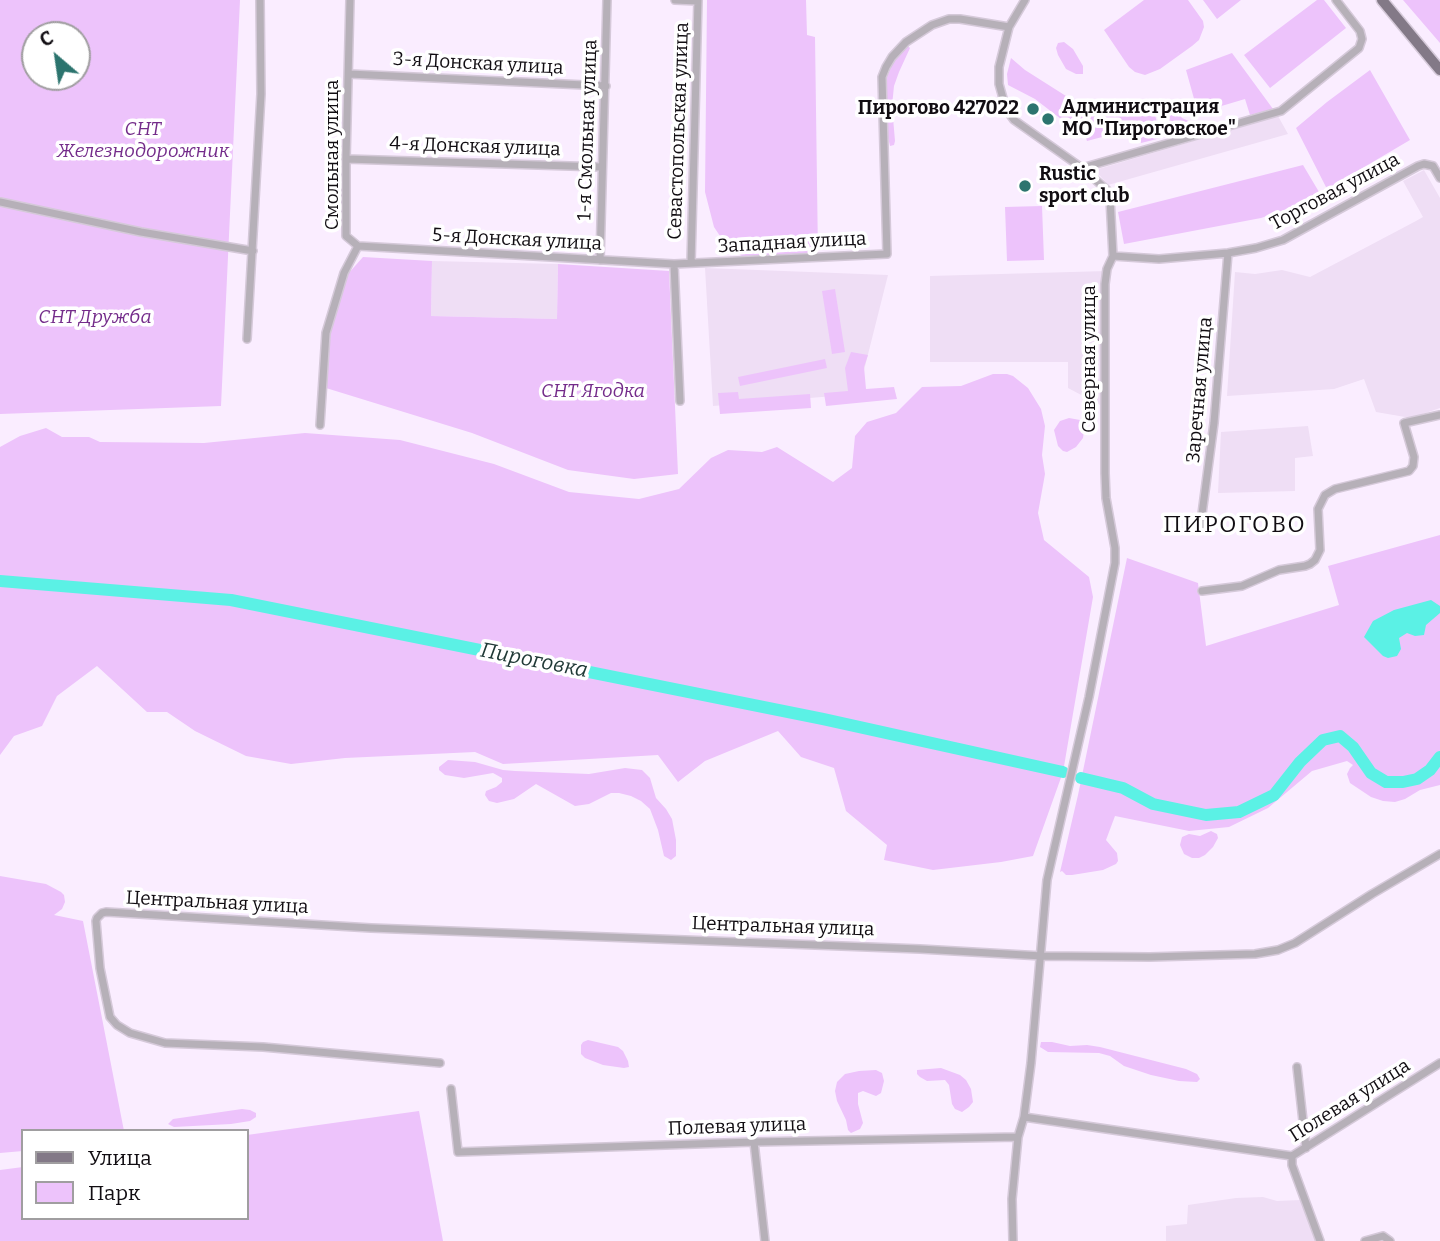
<!DOCTYPE html>
<html>
<head>
<meta charset="utf-8">
<style>
  body { margin:0 }
  #map { position:relative; width:1440px; height:1241px; overflow:hidden; background:#faedff; font-family:Bitter,serif }
  canvas { display:block }
  .legend { position:absolute; left:21px; top:1129px; width:228px; height:91px; box-sizing:border-box; background:#fff; border:2px solid #a09ea0; margin:0; padding:9px 12px; list-style:none; font-size:21px; color:#110d12 }
  .legend li { display:flex; align-items:center; gap:14px; height:35px }
  .legend b { width:35px; border:2px solid #a09ea0 }
  .north { position:absolute; left:21px; top:21px; width:70px; height:70px; box-sizing:border-box; background:#fff; border:2px solid #a09ea0; border-radius:50%; rotate:331deg; font-size:19px; font-weight:700; line-height:28px; text-align:center; color:#110d12 }
  .north::after { content:''; display:block; margin:auto; width:24px; height:32px; background:#2c746e; clip-path:polygon(50% 0,100% 100%,50% 72%,0 100%) }
</style>
</head>
<body>
<div id="map">
<canvas width="1440" height="1241"></canvas>
<ul class="legend">
<li><b style="height:9px;background:#837987"></b>Улица</li>
<li><b style="height:19px;background:#edc3fb"></b>Парк</li>
</ul>
<div class="north">С</div>
</div>
<script>
const ctx = document.querySelector('canvas').getContext('2d');
ctx.lineJoin = 'round';
function fillPath(path, color) {
  ctx.fillStyle = color;
  ctx.fill(path, 'evenodd');
}
function poly(rows) {
  const path = new Path2D();
  for (const r of rows) {
    path.moveTo(r[0], r[1]);
    for (let i = 2; i < r.length; i += 2) path.lineTo(r[i], r[i + 1]);
  }
  return path;
}
function trace(path, color, width, dash) {
  ctx.strokeStyle = color;
  ctx.lineWidth = width;
  ctx.lineCap = dash ? 'butt' : 'round';
  ctx.setLineDash(dash || []);
  ctx.stroke(path);
}
function write(font, color, halo, rows, align = 'center') {
  ctx.font = font + ' Bitter,serif';
  ctx.lineWidth = 7;
  ctx.setLineDash([]);
  ctx.textBaseline = 'middle';
  ctx.strokeStyle = halo;
  ctx.fillStyle = color;
  for (const [text, x, y, turn = 0] of rows) {
    ctx.save();
    ctx.translate(x, y);
    ctx.rotate((+turn || 0) * Math.PI / 180);
    ctx.textAlign = isNaN(turn) ? turn : align;
    if (halo) ctx.strokeText(text, 0, 0);
    ctx.fillText(text, 0, 0);
    ctx.restore();
  }
}
const built = poly([
  [1278,116,1288,134,1108,185,1095,170],
  [1424,170,1440,198,1440,408,1411,418,1376,412,1364,379,1334,389,1227,396,1235,272,1255,274,1282,270,1310,277,1416,221,1423,217,1403,181],
  [432,261,558,264,557,319,431,316],
  [705,268,888,275,858,394,713,406],
  [1107,271,1104,407,1068,388,1068,362,930,362,930,276],
  [1308,426,1313,456,1295,458,1295,491,1218,493,1221,432],
  [1263,1197,1277,1201,1301,1200,1316,1241,1166,1241,1166,1226,1187,1224,1188,1205,1236,1198]
]);
const green = poly([
  [0,0,240,0,221,406,0,414],
  [35,35,77,35,77,77,35,77],
  [707,0,806,0,807,35,815,37,818,255,742,256,730,251,714,227,705,192],
  [1144,0,1188,0,1203,21,1204,27,1199,40,1192,46,1160,69,1145,75,1135,72,1129,67,1104,30],
  [1203,0,1241,0,1217,19],
  [1317,0,1324,0,1346,28,1270,88,1244,55],
  [1403,0,1440,0,1440,43],
  [1064,42,1073,49,1083,66,1083,74,1076,74,1066,69,1058,55,1056,48,1058,43],
  [907,45,910,48,899,72,894,86,892,106,895,141,894,145,890,146,886,129,886,79,898,51],
  [1232,53,1273,109,1250,115,1245,99,1198,113,1186,70],
  [1011,58,1025,70,1077,103,1070,126,1035,99,1008,85,1007,74],
  [1370,70,1410,140,1327,189,1296,128,1327,102],
  [1137,100,1155,115,1161,138,1141,143,1136,128,1087,141,1079,116],
  [1176,109,1182,118,1193,123,1194,127,1179,130,1177,126,1172,127,1175,136,1165,138,1158,112],
  [1303,165,1322,197,1261,218,1124,244,1118,212],
  [1042,206,1044,260,1007,261,1005,207],
  [363,257,432,261,431,316,557,319,558,264,669,271,678,474,634,479,568,470,472,433,326,388,331,329,347,275],
  [835,289,845,352,832,354,822,291],
  [851,352,868,355,864,367,866,389,894,387,897,399,826,406,824,393,848,391,845,368],
  [825,359,827,368,740,386,738,377],
  [993,374,1007,374,1013,376,1028,388,1041,409,1045,426,1042,455,1045,474,1038,513,1044,540,1089,577,1093,597,1063,772,1033,856,1001,862,933,870,884,860,887,845,846,811,834,768,801,757,778,731,705,761,678,782,658,755,503,764,475,752,345,758,291,764,246,756,195,731,167,712,147,712,97,666,57,696,42,726,14,736,0,755,0,447,20,436,46,428,62,437,89,437,100,442,204,443,305,433,400,440,494,464,569,492,639,499,679,489,711,458,728,450,762,452,777,447,833,482,852,468,855,436,867,422,896,413,922,387,961,386],
  [738,392,739,399,810,394,811,408,720,414,718,393],
  [1069,418,1080,420,1084,431,1083,438,1076,447,1067,452,1063,451,1058,446,1054,430,1060,421],
  [1440,535,1440,785,1420,790,1405,799,1395,802,1383,801,1371,797,1350,783,1347,774,1350,768,1353,765,1347,761,1312,771,1268,808,1229,827,1189,831,1115,816,1106,840,1117,853,1118,861,1116,864,1103,870,1072,875,1066,875,1062,871,1060,872,1078,795,1127,558,1198,583,1206,646,1339,605,1328,566],
  [448,760,475,762,503,770,515,771,589,774,625,768,642,770,650,778,656,798,666,809,672,819,676,840,676,856,671,860,664,856,658,830,650,809,641,801,631,796,619,793,611,793,589,804,575,806,536,784,514,799,497,803,489,801,485,795,486,791,496,787,502,782,502,778,493,773,464,778,445,775,439,770,439,767],
  [1211,831,1217,834,1218,838,1213,847,1205,855,1199,858,1192,858,1184,854,1180,845,1182,837,1189,834,1200,836],
  [0,876,46,884,61,892,64,895,65,902,62,909,54,915,83,921,124,1131,23,1131,23,1151,0,1153],
  [588,1040,618,1047,623,1051,628,1061,629,1067,624,1068,603,1065,585,1058,581,1054,581,1045,583,1042],
  [1041,1042,1052,1042,1070,1046,1087,1045,1100,1047,1186,1069,1197,1074,1200,1079,1197,1082,1179,1081,1151,1075,1124,1066,1110,1056,1099,1053,1048,1052,1040,1047],
  [941,1068,960,1075,966,1080,971,1089,973,1102,969,1107,962,1112,955,1109,952,1104,949,1085,945,1080,927,1081,920,1077,917,1074,917,1070],
  [876,1070,882,1073,884,1081,881,1093,876,1096,863,1091,858,1093,858,1104,863,1123,860,1129,851,1133,848,1130,846,1120,837,1101,835,1091,837,1082,845,1074,859,1071],
  [242,1109,250,1110,256,1113,256,1117,250,1121,231,1124,174,1127,168,1124,173,1119],
  [419,1111,443,1241,0,1241,0,1170,23,1167,23,1218,247,1218,247,1135]
]);
const water = poly([
  [1431,600,1440,606,1440,613,1426,625,1424,635,1415,636,1407,633,1399,638,1401,649,1397,656,1388,658,1383,656,1364,637,1373,621,1394,610]
]);
const river = poly([
  [0,581,231,600,823,719,1063,772],
  [1081,778,1123,788,1153,804,1206,815,1239,812,1274,795,1300,762,1323,740,1340,736,1353,747,1371,773,1386,782,1403,782,1417,779,1430,770,1440,757]
]);
const minor = poly([
  [675,0,698,1],
  [349,74,606,86],
  [346,159,602,167],
  [1082,168,1281,111,1359,48,1362,39,1360,31,1336,0],
  [0,202,141,232,253,251],
  [358,246,674,264],
  [1113,256,1159,259,1228,253,1256,248,1283,240,1418,166,1424,164,1433,166,1440,178],
  [600,260,607,0],
  [691,263,698,0],
  [247,339,261,94,260,0],
  [680,401,674,264,887,254,882,77,886,67,892,57,906,42,932,25,949,19,960,19,1009,27],
  [320,425,326,333,344,273,358,246,346,236,346,159,350,0],
  [1200,529,1214,423,1228,253],
  [1202,591,1242,586,1279,570,1305,566,1310,564,1315,560,1320,550,1318,509,1325,495,1335,489,1409,471,1413,466,1414,457,1404,423,1440,415],
  [440,1063,263,1047,165,1043,130,1033,117,1025,110,1017,100,968,96,921,97,918,102,913,106,912,371,928,920,949,1042,956,1150,957,1255,954,1278,950,1295,943,1372,894,1440,854],
  [1297,1067,1306,1148],
  [451,1089,458,1152,754,1142,1018,1137],
  [1024,1117,1292,1156,1440,1063],
  [754,1142,765,1241],
  [1292,1156,1292,1165,1320,1241],
  [1013,1241,1012,1199,1018,1137,1024,1117,1031,1063,1047,880,1089,697,1115,563,1115,548,1106,498,1105,473,1105,284,1107,269,1113,256,1110,198,1107,190,1082,168,1014,120,1006,109,999,84,999,67,1009,27,1025,0],
  [1365,1241,1383,1236,1390,1241]
]);
const primary = poly([
  [1382,0,1440,70]
]);
const markers = [
  [1033,109,7,"#2c746e"],
  [1048,119,7,"#2c746e"],
  [1025,186,7,"#2c746e"]
];
const streetNames = [
  ["3-я Донская улица",478,64,3],
  ["1-я Смольная улица",588,130,-88],
  ["Севастопольская улица",679,131,-88],
  ["4-я Донская улица",475,147,2],
  ["Смольная улица",333,155,-90],
  ["Торговая улица",1335,192,-28],
  ["5-я Донская улица",517,240,3],
  ["Западная улица",792,243,-3],
  ["Северная улица",1090,359,-90],
  ["Заречная улица",1200,390,-85],
  ["Центральная улица",217,903,3],
  ["Центральная улица",783,927,2],
  ["Полевая улица",1350,1101,-32],
  ["Полевая улица",737,1127,-2]
];
const poiNames = [
  ["Администрация",1062,108],
  ["МО \"Пироговское\"",1062,130],
  ["Пирогово 427022",1019,109,"right"],
  ["Rustic",1039,175],
  ["sport club",1039,197]
];
const parkNames = [
  ["СНТ",143,130],
  ["Железнодорожник",143,152],
  ["СНТ Дружба",95,318],
  ["СНТ Ягодка",593,392]
];
const waterNames = [
  ["Пироговка",534,661,11]
];
const quarterNames = [
  ["ПИРОГОВО",1235,526]
];
fillPath(built, '#efdef5');
fillPath(green, '#edc3fb');
fillPath(water, '#5bf1e5');
trace(river, '#5bf1e5', 12);
trace(minor, '#d5c9d9', 10);
trace(primary, '#d5c9d9', 13);
trace(minor, '#b6b0b8', 7);
trace(primary, '#837987', 10);
for (const [x, y, r, color] of markers) {
  const dot = new Path2D();
  dot.arc(x, y, r, 0, 2 * Math.PI);
  ctx.fillStyle = color;
  ctx.fill(dot);
  trace(dot, '#fff', 2.5);
}
write('19px', '#110d12', '#fff', streetNames);
write('bold 19px', '#110d12', '#fff', poiNames, 'left');
write('italic 19px', '#742c8a', '#fff', parkNames);
write('italic 21px', '#203936', '#fff', waterNames);
ctx.letterSpacing = '2px';
write('23px', '#110d12', '#fff', quarterNames);
ctx.letterSpacing = '0px';
</script>
</body>
</html>
